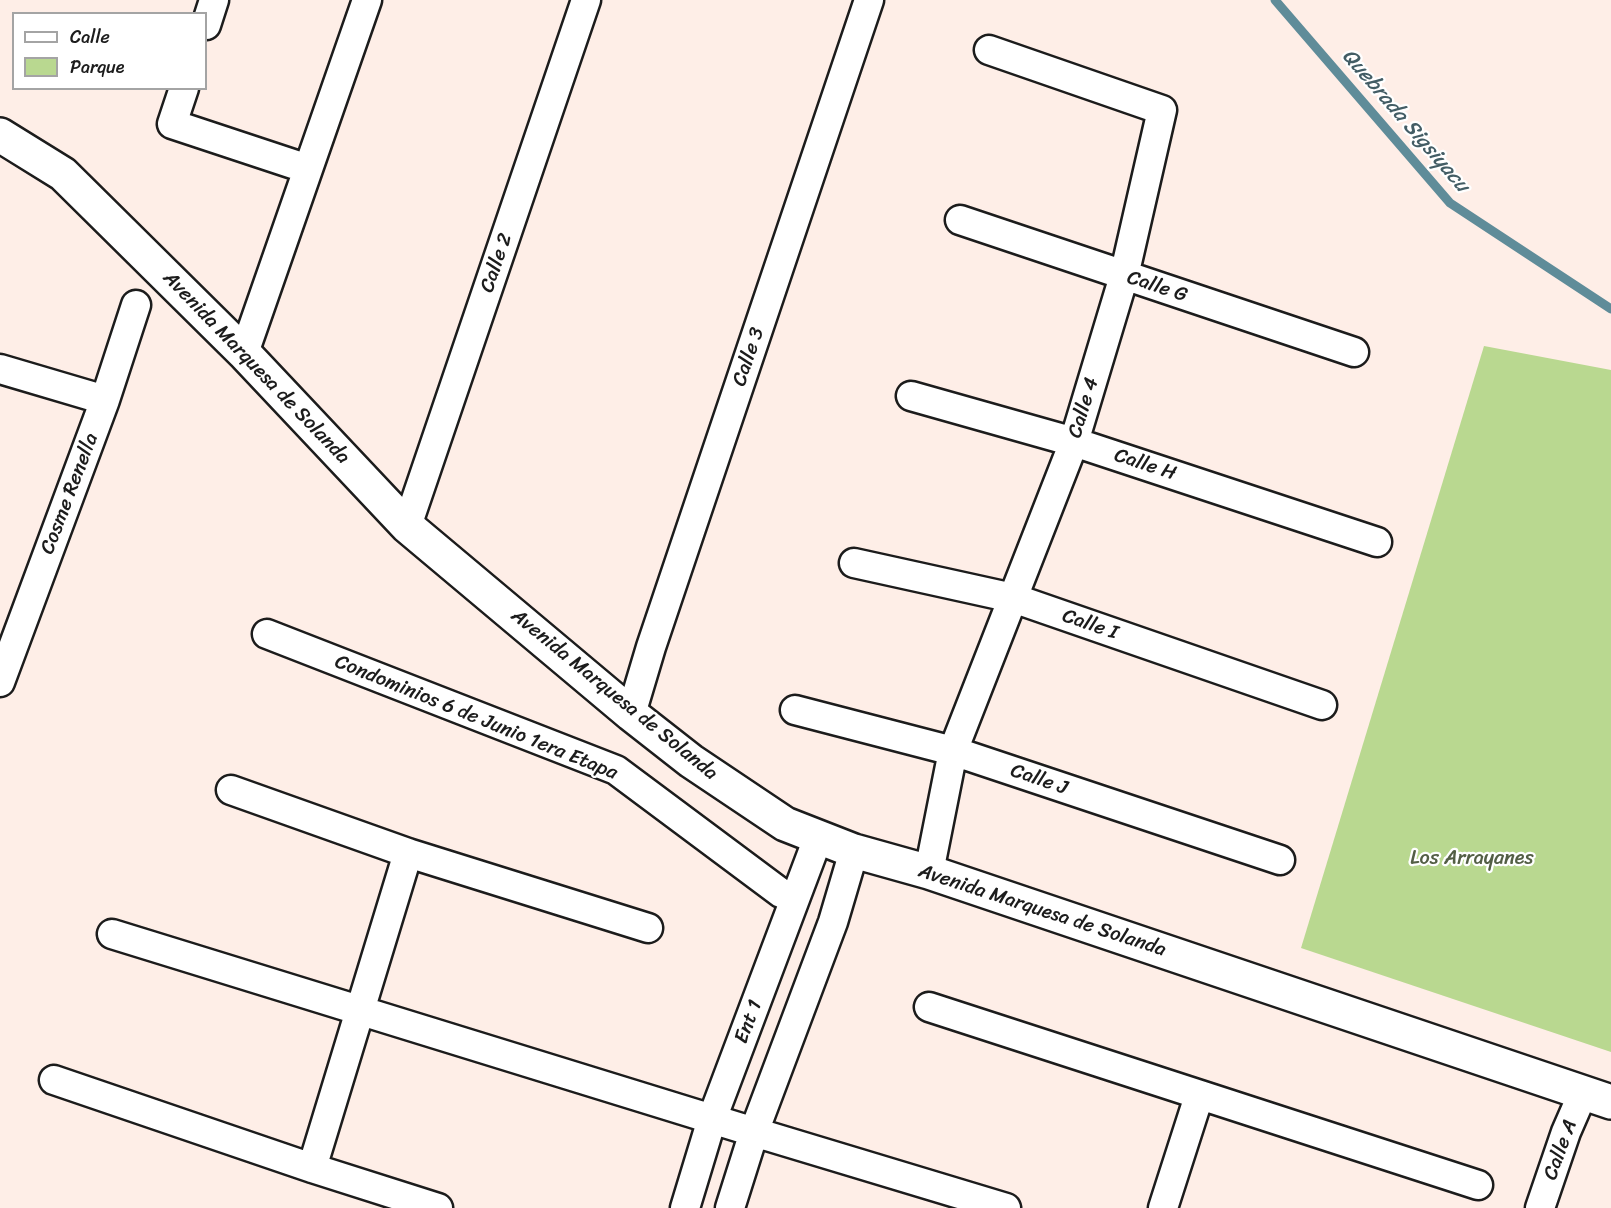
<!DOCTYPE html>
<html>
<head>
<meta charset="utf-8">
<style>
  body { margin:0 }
  #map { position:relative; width:1611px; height:1208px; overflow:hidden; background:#feeee7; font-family:Sriracha,sans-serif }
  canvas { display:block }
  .legend { position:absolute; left:12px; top:12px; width:195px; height:78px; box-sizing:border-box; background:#fff; border:2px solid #a4a4a4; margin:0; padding:8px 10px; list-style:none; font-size:18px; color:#1c1c1c }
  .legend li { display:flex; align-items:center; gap:12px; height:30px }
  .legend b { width:30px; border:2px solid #a4a4a4 }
</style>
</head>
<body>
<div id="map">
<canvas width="1611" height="1208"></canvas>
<ul class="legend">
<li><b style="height:8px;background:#fff"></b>Calle</li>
<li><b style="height:16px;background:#b9d890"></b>Parque</li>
</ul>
</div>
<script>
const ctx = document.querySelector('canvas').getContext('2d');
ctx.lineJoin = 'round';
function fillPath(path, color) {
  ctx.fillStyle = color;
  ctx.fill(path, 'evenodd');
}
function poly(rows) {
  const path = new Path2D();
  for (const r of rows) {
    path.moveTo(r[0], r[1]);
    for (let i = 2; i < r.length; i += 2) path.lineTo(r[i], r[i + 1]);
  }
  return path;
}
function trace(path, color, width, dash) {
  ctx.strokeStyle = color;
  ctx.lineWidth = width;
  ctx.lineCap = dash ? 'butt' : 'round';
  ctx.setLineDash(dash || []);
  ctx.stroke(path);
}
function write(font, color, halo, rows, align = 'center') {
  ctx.font = font + ' Sriracha,sans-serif';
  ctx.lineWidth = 4.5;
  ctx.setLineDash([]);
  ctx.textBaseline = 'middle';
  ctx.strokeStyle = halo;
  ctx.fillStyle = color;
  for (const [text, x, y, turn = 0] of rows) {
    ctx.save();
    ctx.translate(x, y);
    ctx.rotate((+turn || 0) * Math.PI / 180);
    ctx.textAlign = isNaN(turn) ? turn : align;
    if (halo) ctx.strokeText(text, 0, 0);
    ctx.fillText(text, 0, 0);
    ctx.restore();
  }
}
const green = poly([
  [1484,346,1611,370,1611,1052,1301,948]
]);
const stream = poly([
  [1275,0,1450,203,1611,309]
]);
const street = poly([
  [206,25,214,0],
  [184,88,172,124,308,169],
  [960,220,1354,352],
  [244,353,367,0],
  [0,369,105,400],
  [911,396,1074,442,1377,542],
  [407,526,586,0],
  [854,563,1013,598,1322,705],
  [267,634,616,770,781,893,795,899],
  [0,682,105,400,136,305],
  [795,710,953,751,1280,860],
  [631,714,651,647,869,0],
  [231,790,408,853,648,928],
  [929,872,953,751,1074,442,1124,276,1162,110,989,50],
  [112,934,754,1132,1006,1208],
  [929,1007,1478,1185],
  [54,1080,312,1168,438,1208],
  [312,1168,408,853],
  [685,1208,712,1119,818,838],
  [730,1208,754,1132,833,922,854,851],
  [1163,1208,1199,1096],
  [1540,1208,1566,1132,1583,1093]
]);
const secondary = poly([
  [0,135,63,174,244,353,407,526,631,714,691,761,785,824,854,851,929,872,1611,1102]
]);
const streetNames = [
  ["Calle 2",497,263,-71],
  ["Calle G",1157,287,18],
  ["Calle 3",749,357,-71],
  ["Avenida Marquesa de Solanda",256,368,46],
  ["Calle 4",1084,408,-73],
  ["Calle H",1145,465,18],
  ["Cosme Renella",70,494,-69],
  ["Calle I",1090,625,19],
  ["Avenida Marquesa de Solanda",614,695,39],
  ["Condominios 6 de Junio 1era Etapa",476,718,22],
  ["Calle J",1039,780,19],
  ["Avenida Marquesa de Solanda",1042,911,18],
  ["Ent 1",749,1022,-69],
  ["Calle A",1561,1150,-70]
];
const parkNames = [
  ["Los Arrayanes",1472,859]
];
const waterNames = [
  ["Quebrada Sigsiyacu",1405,121,49]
];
fillPath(green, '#b9d890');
trace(stream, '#5f8c99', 9);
trace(street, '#1c1c1c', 33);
trace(secondary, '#1c1c1c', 38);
trace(street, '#fff', 28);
trace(secondary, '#fff', 33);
write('20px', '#1c1c1c', '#fff', streetNames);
write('20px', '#535e45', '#fff', parkNames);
write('italic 21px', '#435d65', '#fff', waterNames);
</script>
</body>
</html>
